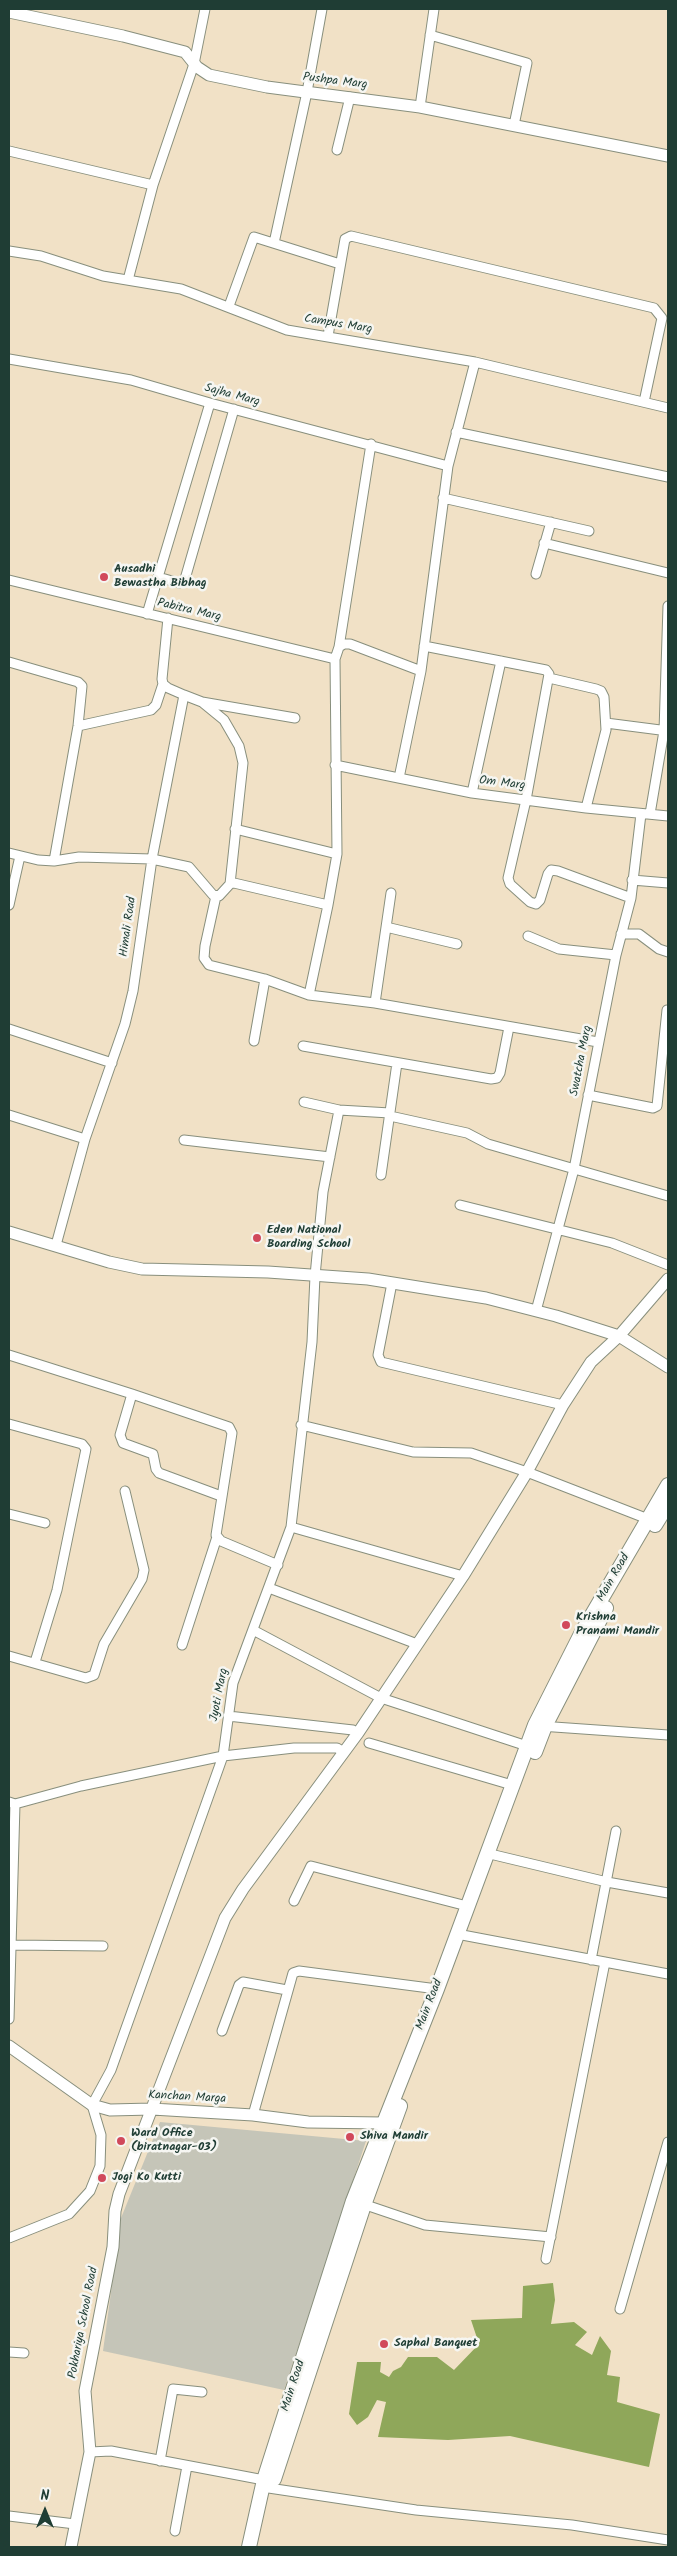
<!DOCTYPE html>
<html>
<head>
<meta charset="utf-8">
<style>
  body { margin:0 }
  #map { position:relative; width:677px; height:2556px; overflow:hidden; background:#f1e1c6; font-family:Kalam,sans-serif }
  canvas { display:block }
  .frame { position:absolute; inset:0; border:10px solid #1f3d34; pointer-events:none }
  .north { position:absolute; left:20px; top:2486px; width:50px; height:50px; -webkit-text-stroke:4px #f6f6f2; paint-order:stroke; rotate:0deg; font-size:14px; font-weight:700; line-height:20px; text-align:center; color:#1f3d34 }
  .north::after { content:''; display:block; margin:auto; width:18px; height:22px; background:#1f3d34; clip-path:polygon(50% 0,100% 100%,50% 72%,0 100%) }
</style>
</head>
<body>
<div id="map">
<canvas width="677" height="2556"></canvas>
<div class="frame"></div>
<div class="north">N</div>
</div>
<script>
const ctx = document.querySelector('canvas').getContext('2d');
ctx.lineJoin = 'round';
function fillPath(path, color) {
  ctx.fillStyle = color;
  ctx.fill(path, 'evenodd');
}
function poly(rows) {
  const path = new Path2D();
  for (const r of rows) {
    path.moveTo(r[0], r[1]);
    for (let i = 2; i < r.length; i += 2) path.lineTo(r[i], r[i + 1]);
  }
  return path;
}
function trace(path, color, width, dash) {
  ctx.strokeStyle = color;
  ctx.lineWidth = width;
  ctx.lineCap = dash ? 'butt' : 'round';
  ctx.setLineDash(dash || []);
  ctx.stroke(path);
}
function write(font, color, halo, rows, align = 'center') {
  ctx.font = font + ' Kalam,sans-serif';
  ctx.lineWidth = 5;
  ctx.setLineDash([]);
  ctx.textBaseline = 'middle';
  ctx.strokeStyle = halo;
  ctx.fillStyle = color;
  for (const [text, x, y, turn = 0] of rows) {
    ctx.save();
    ctx.translate(x, y);
    ctx.rotate((+turn || 0) * Math.PI / 180);
    ctx.textAlign = isNaN(turn) ? turn : align;
    if (halo) ctx.strokeText(text, 0, 0);
    ctx.fillText(text, 0, 0);
    ctx.restore();
  }
}
const industrial = poly([
  [160,2122,366,2141,284,2390,103,2351,121,2218]
]);
const forest = poly([
  [553,2283,555,2300,551,2324,574,2322,587,2332,575,2345,592,2355,600,2336,611,2351,607,2375,620,2377,617,2402,660,2414,649,2467,510,2436,448,2440,378,2437,386,2402,377,2400,368,2417,357,2425,349,2414,357,2362,381,2362,380,2372,389,2377,393,2371,401,2367,408,2357,437,2357,454,2370,479,2344,471,2320,522,2318,523,2286]
]);
const street = poly([
  [430,35,527,63,514,125],
  [420,107,434,9],
  [337,150,350,97],
  [9,151,153,185],
  [274,243,307,92,322,9],
  [9,251,41,256,103,276,181,289,287,330,475,362,668,408],
  [128,280,153,185,194,64,205,9],
  [229,306,254,237,340,264],
  [328,336,345,239,351,236,654,308,662,318,644,402],
  [9,359,131,380,210,403,448,466],
  [456,432,668,477],
  [443,498,589,531],
  [544,543,668,573],
  [536,574,551,522],
  [158,577,179,583,185,579,234,409],
  [9,580,335,659],
  [147,614,210,403],
  [424,646,546,670,549,674,526,800,508,878,510,884,530,902,536,904,540,900,548,874,551,870,558,871,631,898],
  [339,647,371,444],
  [9,662,78,682,82,686,78,726,54,861],
  [549,678,596,689,601,691,604,697,606,730,586,808],
  [184,695,202,702,224,720,239,746,243,763,230,884],
  [202,702,295,718],
  [606,723,668,731],
  [78,726,151,710,156,705,163,684],
  [335,765,472,793,586,808,668,816],
  [399,778,421,671,448,466,475,362],
  [472,793,501,661],
  [650,814,664,731,668,606],
  [235,829,337,854],
  [9,853,38,860,54,861,79,857,152,859,189,867,213,895,219,896,230,884,234,883,328,905],
  [632,880,668,883],
  [216,896,205,946,204,958,209,965,265,979],
  [9,905,20,856],
  [386,927,457,944],
  [621,934,639,934,659,949,668,952],
  [528,936,559,949,616,955],
  [309,995,328,905,337,854,335,659,339,647,344,644,350,644,421,671],
  [375,1003,391,893],
  [9,1029,112,1063],
  [254,1041,265,979,309,995,375,1003,598,1042],
  [303,1046,491,1079,497,1078,500,1073,509,1027],
  [588,1095,653,1108,657,1106,667,1010],
  [304,1102,339,1110,390,1113],
  [9,1115,85,1139],
  [390,1116,467,1133,488,1144,668,1196],
  [184,1140,330,1157],
  [381,1175,397,1063],
  [460,1205,612,1243,668,1265],
  [56,1245,85,1139,125,1024,133,991,152,859,184,695,168,688,163,684,162,679,168,618],
  [392,1283,378,1355,381,1362,563,1405],
  [536,1311,574,1169,616,955,631,898,641,814],
  [9,1355,132,1394,229,1427,232,1433,216,1535,221,1541,278,1565],
  [132,1394,120,1435,123,1443,153,1454,156,1469,159,1473,221,1496],
  [9,1424,82,1444,86,1449,57,1590,35,1662],
  [301,1425,413,1452,471,1453,527,1472,648,1519],
  [9,1514,45,1523],
  [291,1527,463,1576],
  [269,1588,417,1644],
  [253,1630,381,1698,527,1746],
  [182,1645,217,1537],
  [9,1656,86,1678,94,1675,104,1644,142,1579,144,1570,125,1491],
  [228,1716,353,1730,358,1733],
  [540,1726,668,1735],
  [369,1743,512,1785],
  [9,1802,15,1804,81,1786,223,1756,294,1748,337,1748,344,1752],
  [486,1853,607,1882,668,1893],
  [294,1901,311,1866,467,1906],
  [457,1934,668,1974],
  [12,1945,103,1946],
  [591,1960,616,1831],
  [9,2019,15,1804],
  [222,2031,239,1985,243,1982,287,1990],
  [253,2115,293,1973,299,1971,437,1989],
  [360,2203,425,2225,551,2237],
  [9,2238,69,2214,90,2191,100,2166,101,2135,92,2105,111,2070,223,1756,233,1683,291,1527,312,1342,315,1276,323,1192,339,1110],
  [546,2259,605,1962],
  [620,2309,668,2142],
  [9,2352,24,2353],
  [90,2452,111,2451,264,2480],
  [160,2461,173,2389,202,2392],
  [262,2487,416,2510,572,2525,668,2540],
  [9,2516,75,2524],
  [175,2531,187,2466]
]);
const secondary = poly([
  [9,12,123,36,185,52,197,67,209,75,267,87,420,107,668,156],
  [9,1232,109,1262,142,1269,268,1272,368,1279,486,1298,556,1316,619,1336,668,1367],
  [9,2046,92,2105,110,2110,152,2109,253,2115,308,2122,383,2123],
  [71,2547,90,2452,85,2391,113,2247,115,2211,119,2194,225,1918,243,1889,358,1733,463,1576,527,1472,563,1405,591,1362,619,1336,668,1279]
]);
const primary = poly([
  [655,1525,668,1504],
  [535,1752,545,1726,606,1608],
  [274,2479,364,2205,400,2106],
  [249,2547,264,2480,353,2201,437,1989,535,1725,582,1632,668,1485]
]);
const markers = [
  [104,577,5,"#d1495b"],
  [257,1238,5,"#d1495b"],
  [566,1625,5,"#d1495b"],
  [350,2137,5,"#d1495b"],
  [121,2141,5,"#d1495b"],
  [102,2178,5,"#d1495b"],
  [384,2344,5,"#d1495b"]
];
const streetNames = [
  ["Pushpa Marg",335,82,7],
  ["Campus Marg",338,325,9],
  ["Sajha Marg",232,396,15],
  ["Pabitra Marg",189,611,13],
  ["Om Marg",502,784,7],
  ["Himali Road",129,927,-82],
  ["Swatcha Marg",582,1061,-79],
  ["Main Road",614,1578,-60],
  ["Jyoti Marg",220,1695,-79],
  ["Main Road",430,2005,-69],
  ["Kanchan Marga",187,2098,3],
  ["Pokhariya School Road",84,2323,-79],
  ["Main Road",294,2386,-72]
];
const poiNames = [
  ["Ausadhi",114,570],
  ["Bewastha Bibhag",114,584],
  ["Eden National",267,1231],
  ["Boarding School",267,1245],
  ["Krishna",576,1618],
  ["Pranami Mandir",576,1632],
  ["Ward Office",131,2134],
  ["(biratnagar-03)",131,2148],
  ["Shiva Mandir",360,2137],
  ["Jogi Ko Kutti",112,2178],
  ["Saphal Banquet",394,2344]
];
fillPath(industrial, '#c5c5b8');
fillPath(forest, '#8fa75a');
trace(street, '#888f7d', 11);
trace(secondary, '#888f7d', 13);
trace(primary, '#888f7d', 16);
trace(street, '#fff', 9);
trace(secondary, '#fff', 11);
trace(primary, '#fff', 14);
for (const [x, y, r, color] of markers) {
  const dot = new Path2D();
  dot.arc(x, y, r, 0, 2 * Math.PI);
  ctx.fillStyle = color;
  ctx.fill(dot);
  trace(dot, '#f6f6f2', 2);
}
write('12px', '#1f3d34', '#f6f6f2', streetNames);
write('bold 12px', '#1f3d34', '#f6f6f2', poiNames, 'left');
</script>
</body>
</html>
